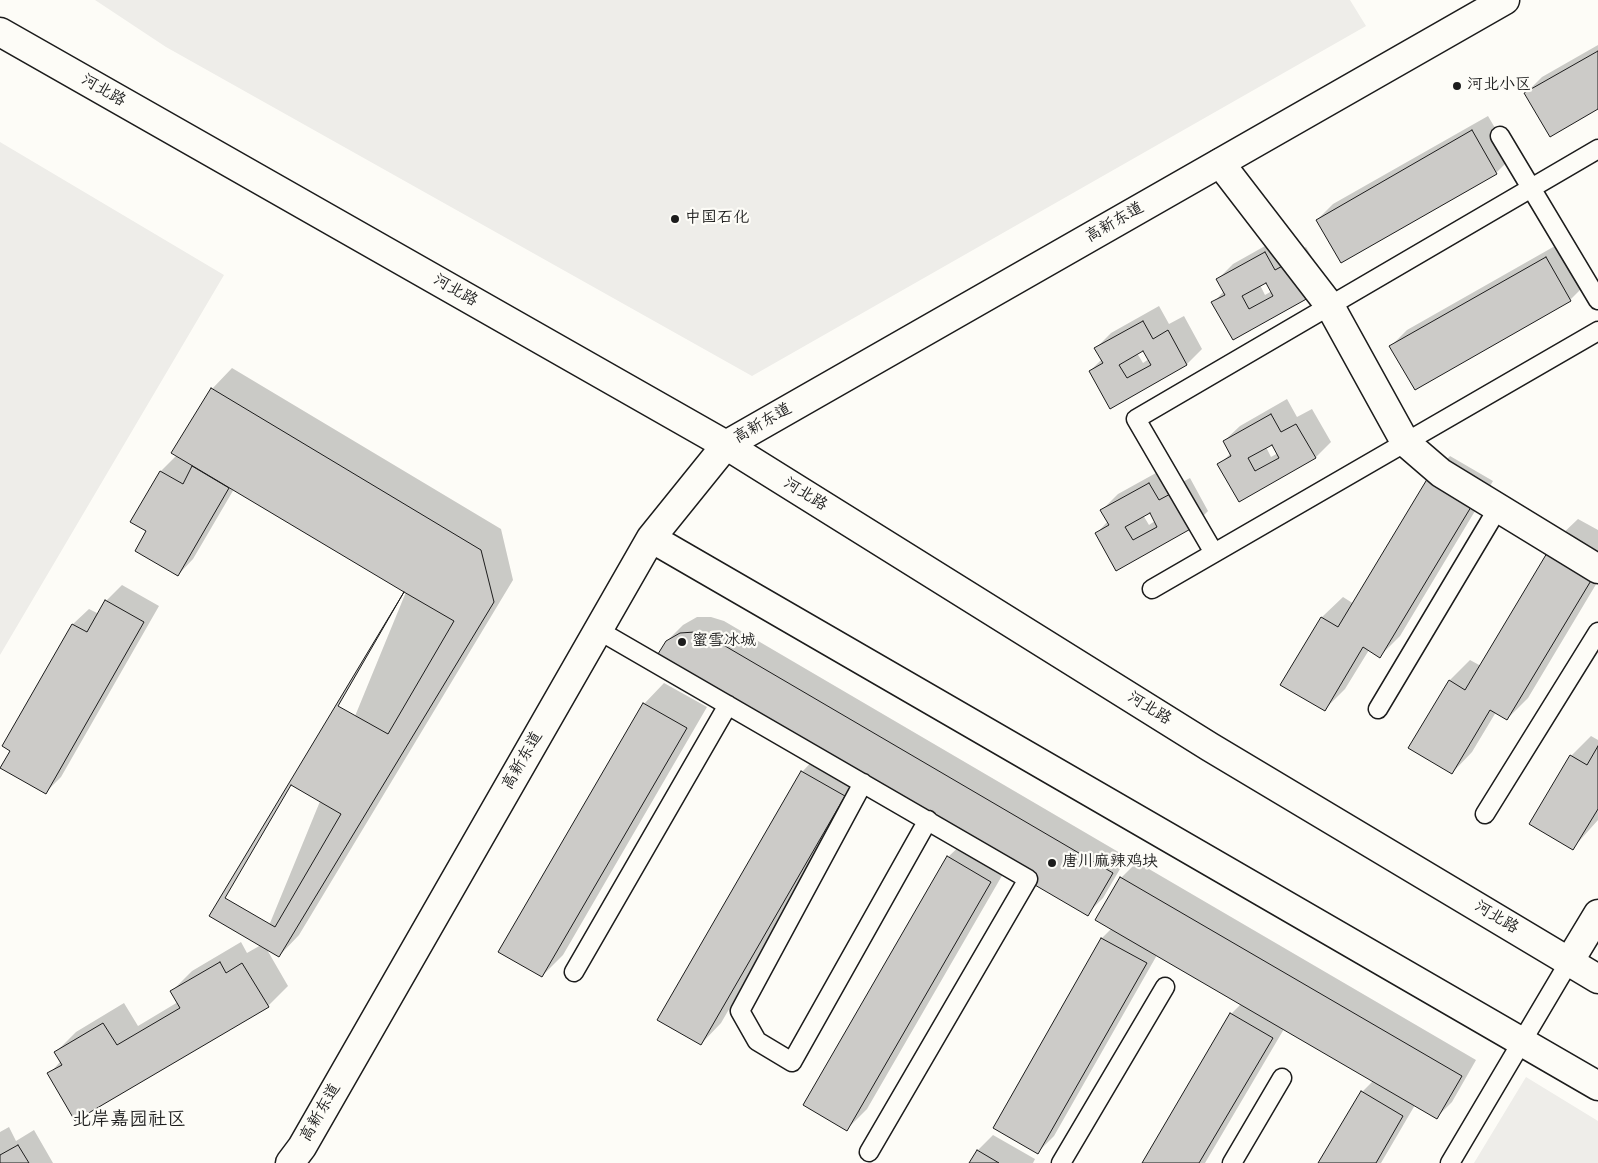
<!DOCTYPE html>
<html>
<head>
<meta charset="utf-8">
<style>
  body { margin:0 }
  canvas { display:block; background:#fdfcf7 }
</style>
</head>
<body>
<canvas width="1598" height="1163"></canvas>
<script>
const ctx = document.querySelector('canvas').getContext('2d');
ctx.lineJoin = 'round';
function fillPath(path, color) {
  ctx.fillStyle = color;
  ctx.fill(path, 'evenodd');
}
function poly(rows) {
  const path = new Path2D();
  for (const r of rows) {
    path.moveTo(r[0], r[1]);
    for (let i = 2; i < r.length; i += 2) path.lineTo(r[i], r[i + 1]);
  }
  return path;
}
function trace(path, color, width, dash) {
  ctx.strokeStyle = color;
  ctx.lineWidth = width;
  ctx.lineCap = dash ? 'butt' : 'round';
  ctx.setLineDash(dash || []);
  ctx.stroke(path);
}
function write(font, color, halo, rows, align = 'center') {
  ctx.font = font + ' Mynerve,"LXGW WenKai TC",sans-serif';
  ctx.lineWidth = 4.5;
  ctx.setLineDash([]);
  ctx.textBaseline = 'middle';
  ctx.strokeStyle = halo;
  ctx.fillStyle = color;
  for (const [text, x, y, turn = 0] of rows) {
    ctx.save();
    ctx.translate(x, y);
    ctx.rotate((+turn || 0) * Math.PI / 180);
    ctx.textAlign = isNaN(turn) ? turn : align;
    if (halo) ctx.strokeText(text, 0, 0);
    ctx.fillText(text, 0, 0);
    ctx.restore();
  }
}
const built = poly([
  [95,0,1350,0,1366,26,752,376,166,47],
  [0,142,224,275,0,655],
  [1526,1077,1598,1121,1598,1163,1474,1163]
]);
const shadow = poly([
  [1598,45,1598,108,1526,93,1542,77],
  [1488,116,1512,157,1496,173,1317,220,1333,204],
  [1281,237,1291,255,1306,247,1325,280,1233,339,1213,303,1224,291,1218,279,1233,264],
  [1266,281,1272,291,1265,295,1260,285],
  [1562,242,1586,284,1570,300,1415,388,1391,346,1407,330],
  [1159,306,1169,324,1184,316,1202,349,1187,364,1111,407,1090,371,1102,359,1096,348,1111,333],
  [1144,350,1149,359,1143,363,1137,353],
  [232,368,501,529,513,580,299,935,279,956,266,948,288,986,268,1006,49,1074,61,1061,56,1052,76,1032,124,1003,138,1026,178,1002,172,991,192,971,241,942,247,953,261,945,406,592,234,489,193,559,178,575,148,531,161,471,177,455,212,389],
  [1287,399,1297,417,1312,409,1331,442,1315,458,1239,500,1219,465,1231,453,1224,441,1240,426],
  [1272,443,1278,453,1271,457,1266,447],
  [1450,456,1493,481,1400,636,1380,656,1369,650,1345,689,1324,710,1282,685,1322,617,1343,597,1354,604,1430,476],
  [1165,468,1175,486,1190,478,1208,511,1193,526,1117,569,1097,533,1108,521,1102,510,1118,494],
  [1150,511,1155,521,1149,525,1143,515],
  [1578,519,1598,530,1598,581,1528,698,1507,719,1496,712,1472,752,1452,773,1409,747,1450,680,1470,660,1481,666,1557,539],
  [122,585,159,606,61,777,45,793,12,750,3,746,73,624,89,609,99,614,106,601],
  [697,617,711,617,724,621,1127,857,1103,898,1087,914,1007,867,867,1109,847,1129,948,857,964,842,861,782,721,1023,701,1044,659,1019,802,772,817,756,667,641,683,625],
  [664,683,707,707,563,955,542,976,644,704],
  [1591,736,1598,740,1598,820,1573,848,1571,756],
  [1137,862,1476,1060,1452,1102,1436,1118,1415,1105,1381,1163,1320,1163,1362,1092,1373,1081,1284,1029,1205,1163,1144,1163,1231,1014,1241,1004,1157,955,1054,1136,1038,1152,995,1127,1102,938,1112,928,1121,878],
  [9,1127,16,1141,34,1130,53,1163,0,1163,0,1132],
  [993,1135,1035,1159,1033,1163,970,1163,978,1150]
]);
const building = poly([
  [1598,51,1598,109,1550,137,1524,93,1598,51],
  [1472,130,1497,174,1341,263,1316,220,1472,130],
  [1265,252,1275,270,1290,262,1310,297,1233,340,1211,302,1225,295,1216,279,1265,252],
  [1266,283,1273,296,1249,309,1242,296,1266,283],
  [1546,257,1571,301,1415,390,1389,346,1546,257],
  [1143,321,1153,339,1168,330,1187,365,1110,409,1089,371,1103,363,1094,348,1143,321],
  [1143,351,1151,365,1127,378,1119,365,1143,351],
  [211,388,481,550,494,602,279,957,209,916,404,592,171,453,211,388],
  [1271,414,1281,432,1296,424,1316,458,1239,502,1217,464,1231,456,1223,441,1271,414],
  [1272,445,1279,458,1255,471,1248,458,1272,445],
  [192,466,229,488,178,576,135,551,146,531,130,522,160,471,183,484,192,466],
  [1429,476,1474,502,1380,658,1363,647,1325,711,1280,685,1321,617,1338,627,1429,476],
  [1149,483,1159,500,1174,492,1194,527,1116,571,1095,533,1109,525,1100,510,1149,483],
  [1150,513,1157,527,1133,540,1125,527,1150,513],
  [1556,538,1598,569,1507,720,1490,710,1452,774,1408,748,1449,680,1465,690,1556,538],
  [404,592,454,621,388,734,338,706,404,592],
  [105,600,144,622,46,794,0,768,10,751,2,746,72,624,87,632,105,600],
  [695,632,708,636,1113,873,1088,916,653,662,666,641,680,633,695,632],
  [643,703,687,728,542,977,498,952,643,703],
  [1598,746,1598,809,1573,850,1529,824,1570,755,1587,765,1598,746],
  [801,771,845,796,701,1045,657,1020,801,771],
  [291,785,341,814,275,927,225,898,291,785],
  [947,856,991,882,847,1131,803,1105,947,856],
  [1120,877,1462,1076,1437,1119,1095,920,1120,877],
  [1101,938,1147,963,1038,1154,993,1128,1101,938],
  [220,962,226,973,242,963,269,1007,75,1121,47,1073,62,1065,54,1052,103,1023,117,1045,180,1008,170,991,220,962],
  [1230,1013,1273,1038,1199,1163,1142,1163,1230,1013],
  [1361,1091,1403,1116,1376,1163,1318,1163,1361,1091],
  [18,1145,29,1163,0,1163,0,1155,18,1145],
  [977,1150,999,1163,969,1163,977,1150]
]);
const service = poly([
  [1500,136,1598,300],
  [1214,553,1136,419,1598,149],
  [1152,589,1598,331],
  [598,630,1028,879,869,1152],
  [1378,709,1498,508],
  [863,783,740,1011,757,1041,792,1062,928,820],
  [1485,814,1598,632],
  [574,972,728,705],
  [1061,1163,1165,987],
  [1232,1163,1282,1078],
  [1450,1163,1569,962]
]);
const minor = poly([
  [1220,163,1330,306,1405,442,1441,473,1598,569],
  [651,538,1598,1086],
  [1569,962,1598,914],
  [290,1163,302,1147,651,538,726,445]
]);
const tertiary = poly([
  [726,445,1505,0]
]);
const primary = poly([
  [0,32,726,445,1210,747,1598,979]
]);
const markers = [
  [1457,86,5,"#1c1c1c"],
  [675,219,5,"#1c1c1c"],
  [682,642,5,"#1c1c1c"],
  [1052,863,5,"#1c1c1c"]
];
const poiNames = [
  ["河北小区",1467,86],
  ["中国石化",685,219],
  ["蜜雪冰城",692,642],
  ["唐川麻辣鸡块",1062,863]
];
const streetNames = [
  ["河北路",103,91,30],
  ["高新东道",1115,223,-30],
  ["河北路",455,291,30],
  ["高新东道",763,424,-30],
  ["河北路",805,495,32],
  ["河北路",1149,709,32],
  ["高新东道",523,761,-60],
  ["河北路",1496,918,31],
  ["高新东道",321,1113,-60]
];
const quarterNames = [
  ["北岸嘉园社区",129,1121]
];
fillPath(built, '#eeede9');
fillPath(shadow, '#0003');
fillPath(building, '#cccbc8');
trace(building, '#1c1c1c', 1);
trace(service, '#1c1c1c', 21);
trace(minor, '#1c1c1c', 31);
trace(tertiary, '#1c1c1c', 31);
trace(primary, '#1c1c1c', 31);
trace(service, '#fdfcf7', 18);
trace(minor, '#fdfcf7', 28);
trace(tertiary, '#fdfcf7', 28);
trace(primary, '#fdfcf7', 28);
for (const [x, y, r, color] of markers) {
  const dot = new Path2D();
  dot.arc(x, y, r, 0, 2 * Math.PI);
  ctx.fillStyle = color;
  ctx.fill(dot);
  trace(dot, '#fdfcf7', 2);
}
write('16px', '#1c1c1c', '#fdfcf7', poiNames, 'left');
write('16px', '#1c1c1c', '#fdfcf7', streetNames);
write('19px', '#1c1c1c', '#fdfcf7', quarterNames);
</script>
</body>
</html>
